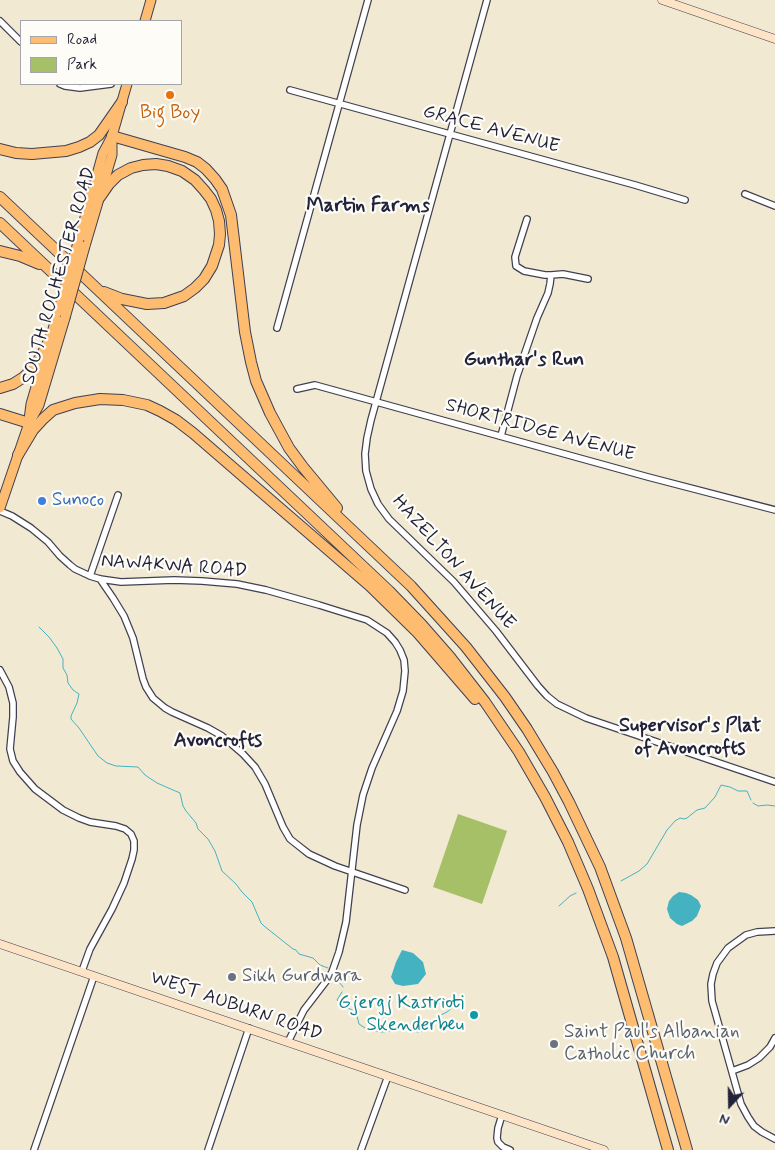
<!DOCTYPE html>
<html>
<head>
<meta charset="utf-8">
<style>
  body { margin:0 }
  #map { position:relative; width:775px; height:1150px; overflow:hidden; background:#f1e9d1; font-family:Mynerve,sans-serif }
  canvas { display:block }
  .legend { position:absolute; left:20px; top:20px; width:162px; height:65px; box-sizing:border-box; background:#fdfcf7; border:1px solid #a5a5ac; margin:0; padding:6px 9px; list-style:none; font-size:15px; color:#22223b }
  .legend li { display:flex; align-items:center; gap:10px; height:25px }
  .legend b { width:25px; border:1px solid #a5a5ac }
  .north { position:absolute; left:705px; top:1080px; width:50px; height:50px; -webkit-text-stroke:4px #fdfcf7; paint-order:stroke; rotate:201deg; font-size:14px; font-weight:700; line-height:20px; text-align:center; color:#22223b }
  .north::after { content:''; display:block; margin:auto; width:18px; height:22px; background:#22223b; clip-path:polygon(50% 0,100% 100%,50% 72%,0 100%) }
</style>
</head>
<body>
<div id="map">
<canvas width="775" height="1150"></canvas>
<ul class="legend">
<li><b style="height:6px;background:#fdbc70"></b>Road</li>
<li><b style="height:14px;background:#a5c066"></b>Park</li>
</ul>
<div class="north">N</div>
</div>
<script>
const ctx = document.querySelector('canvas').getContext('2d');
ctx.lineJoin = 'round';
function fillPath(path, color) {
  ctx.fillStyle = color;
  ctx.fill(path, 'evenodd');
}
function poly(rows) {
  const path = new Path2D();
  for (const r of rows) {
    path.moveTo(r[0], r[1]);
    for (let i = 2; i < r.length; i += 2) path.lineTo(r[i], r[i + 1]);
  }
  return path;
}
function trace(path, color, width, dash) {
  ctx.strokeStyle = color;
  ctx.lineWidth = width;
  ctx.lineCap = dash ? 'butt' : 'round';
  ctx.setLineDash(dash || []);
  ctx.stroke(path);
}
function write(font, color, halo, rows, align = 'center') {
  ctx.font = font + ' Mynerve,sans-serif';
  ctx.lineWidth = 4.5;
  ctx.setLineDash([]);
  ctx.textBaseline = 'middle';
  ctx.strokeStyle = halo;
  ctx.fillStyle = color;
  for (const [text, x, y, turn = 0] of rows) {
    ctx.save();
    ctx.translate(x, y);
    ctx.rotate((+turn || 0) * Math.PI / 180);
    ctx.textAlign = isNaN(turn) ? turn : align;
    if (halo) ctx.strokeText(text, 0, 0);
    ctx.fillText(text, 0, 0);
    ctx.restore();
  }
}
const green = poly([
  [458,814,507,831,482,904,433,887]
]);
const water = poly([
  [679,892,686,893,691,895,698,900,701,906,697,916,692,921,682,926,677,924,670,918,667,909,669,901,673,896],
  [402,950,413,953,423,962,426,974,418,984,403,986,395,984,391,977,396,962]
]);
const stream = poly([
  [39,627,49,637,57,648,63,659,63,668,67,675,68,683,73,690,79,694,77,703,71,716,71,719,79,728,98,756,107,763,116,766,138,767,145,775,157,783,180,793,183,806,186,811,196,823,198,829,208,839,215,851,222,871,236,884,242,892,252,902,261,923,264,926,293,949,296,950,299,954,313,958,320,965,328,968],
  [753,803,758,806,767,805,775,806],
  [621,881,639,871,647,864,667,830,675,821,680,818,684,819,687,818,697,810,705,808,715,797,721,785,730,787,738,791,747,791,751,800],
  [559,906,570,896,576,893],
  [335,977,343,987],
  [342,992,337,1000,344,1006,354,1011,357,1016,359,1024,365,1028,381,1032,394,1031,401,1027,414,1031,418,1032,421,1031,429,1027,439,1018,441,1015,447,1012,457,1004,465,995]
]);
const street = poly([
  [487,0,371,420,367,438,365,454,366,471,371,489,378,504,389,519,454,582,496,631,538,686,547,696,557,704,586,718,775,782],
  [0,21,21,42],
  [60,84,65,86,80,88,111,84],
  [290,90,635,185,685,200],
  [745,194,775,206],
  [551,275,563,274,588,279],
  [277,328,368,0],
  [297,389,315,385,648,477,775,510],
  [501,436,517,376,537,318,548,293,550,284,551,275,545,275,524,271,516,266,515,257,527,219],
  [0,511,12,516,31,528,48,542,60,556,70,565,75,569,90,576,100,579,121,582,174,580,202,581,237,584,266,590,319,605,367,620,387,633,395,642,400,650,404,660,405,671,403,691,397,711,372,768,363,795,357,825,346,922,339,952,332,972,327,980,304,1010,288,1042],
  [90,576,118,495],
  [100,579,113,598,124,616,133,638,143,679,146,687,153,698,165,708,172,712,208,728,222,736,243,754,255,767,265,784,283,827,290,839,295,843,309,854,335,866,405,890],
  [0,670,9,687,13,703,13,717,10,749,13,761,20,772,35,789,63,810,79,818,90,822,116,826,125,829,131,834,134,841,134,850,132,859,124,883,112,909,90,949,82,971],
  [775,931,757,932,746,935,728,948,717,963,713,974,711,984,712,1001,741,1104,748,1117,754,1126,762,1132,775,1139],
  [732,1071,748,1065,759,1058,770,1047,775,1038],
  [502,1115,498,1128,497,1138,498,1142,503,1147,510,1150],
  [34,1150,94,976],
  [208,1150,249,1028],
  [361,1150,388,1076]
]);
const secondary = poly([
  [662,0,775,39],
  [0,944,604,1150]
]);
const primary = poly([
  [145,21,151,0],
  [79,239,103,153,111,138],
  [85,246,112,155,112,136,127,84],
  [29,420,31,404,58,312],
  [0,508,29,423,39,405,65,318]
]);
const highway = poly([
  [112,136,185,157,197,162,206,169,215,179,222,189,231,215,245,332,251,362,256,381,270,413,289,448,303,467,337,508],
  [0,149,16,153,32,154,66,151,79,147,90,142,99,135,122,102],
  [0,197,411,586,466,647,505,697,527,729,553,772,569,802,600,867,626,938,687,1150],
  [100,197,109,184,118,175,131,168,143,165,156,164,168,166,182,171,195,180,204,190,211,199,216,210,219,221,220,234,219,245,212,266,204,279,195,288,184,296,164,303,147,304,122,299,104,292],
  [0,223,389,591,422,625,450,657,485,702,519,752,545,797,568,842,588,889,613,957,668,1150],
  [0,251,20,256,39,264],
  [0,388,13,384,24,377,32,369,40,358,51,337],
  [0,414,29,423],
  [18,455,33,430,43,419,53,410,75,403,100,399,123,400,147,405,160,411,176,420,193,433,370,586,418,633,475,699]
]);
const primaryBridge = poly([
  [58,312,79,239],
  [65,318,85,246]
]);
const markers = [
  [170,95,5,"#e8710a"],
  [42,501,5,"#3f7fe0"],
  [232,977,5,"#6b7280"],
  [474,1015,5,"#0f9aa8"],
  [554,1044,5,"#6b7280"]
];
const foodNames = [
  ["Big Boy",170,114]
];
const streetNames = [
  ["GRACE AVENUE",491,130,15],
  ["SOUTH ROCHESTER ROAD",60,276,-74],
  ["SHORTRIDGE AVENUE",540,431,15],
  ["HAZELTON AVENUE",453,563,48],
  ["NAWAKWA ROAD",174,567,4],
  ["WEST AUBURN ROAD",236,1007,19]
];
const shopNames = [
  ["Sunoco",52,501]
];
const worshipNames = [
  ["Sikh Gurdwara",242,977],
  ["Saint Paul's Albanian",564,1033],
  ["Catholic Church",564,1055]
];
const cultureNames = [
  ["Gjergj Kastrioti",464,1004],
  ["Skenderbeu",464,1026]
];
const neighbourhoodNames = [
  ["Martin Farms",368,207],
  ["Gunthar's Run",524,361],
  ["Supervisor's Plat",690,727],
  ["of Avoncrofts",690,750],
  ["Avoncrofts",218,742]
];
fillPath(green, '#a5c066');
fillPath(water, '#45b2c2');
trace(stream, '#45b2c2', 1);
trace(street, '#414052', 8);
trace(secondary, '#414052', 9);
trace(primary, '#414052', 11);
trace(highway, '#414052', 12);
trace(street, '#fff', 5.5);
trace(secondary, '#fee4c6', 8);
trace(primary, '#fdbc70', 9);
trace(highway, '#fdbc70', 10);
trace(primaryBridge, '#414052', 11, []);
trace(primaryBridge, '#fdbc70', 9);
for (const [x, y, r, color] of markers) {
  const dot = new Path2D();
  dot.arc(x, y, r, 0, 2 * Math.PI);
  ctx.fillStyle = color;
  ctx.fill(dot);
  trace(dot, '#fdfcf7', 2);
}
write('19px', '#c56008', '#fdfcf7', foodNames);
write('19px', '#22223b', '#fdfcf7', streetNames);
write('19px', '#366cbe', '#fdfcf7', shopNames, 'left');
write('19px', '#5b616d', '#fdfcf7', worshipNames, 'left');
write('19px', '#0d838f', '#fdfcf7', cultureNames, 'right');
write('bold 20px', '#22223b', '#fdfcf7', neighbourhoodNames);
</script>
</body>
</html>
